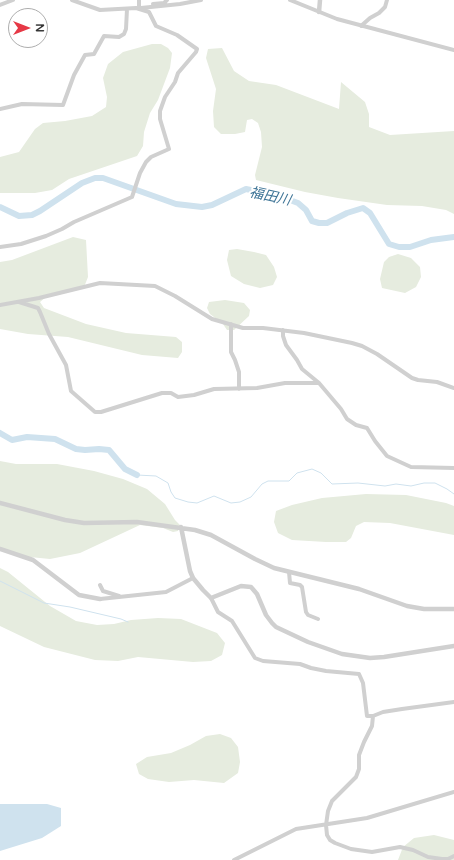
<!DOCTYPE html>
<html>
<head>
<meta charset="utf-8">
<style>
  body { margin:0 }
  #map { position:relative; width:454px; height:860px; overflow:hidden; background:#fff; font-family:"Varela Round",sans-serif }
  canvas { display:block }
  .north { position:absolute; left:8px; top:8px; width:40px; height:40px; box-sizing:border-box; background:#fff; border:1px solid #adadad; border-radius:50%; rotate:90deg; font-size:11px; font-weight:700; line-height:16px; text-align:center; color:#333 }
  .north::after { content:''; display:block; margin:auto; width:14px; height:18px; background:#e63946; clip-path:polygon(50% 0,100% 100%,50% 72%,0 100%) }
</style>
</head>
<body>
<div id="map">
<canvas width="454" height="860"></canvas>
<div class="north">N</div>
</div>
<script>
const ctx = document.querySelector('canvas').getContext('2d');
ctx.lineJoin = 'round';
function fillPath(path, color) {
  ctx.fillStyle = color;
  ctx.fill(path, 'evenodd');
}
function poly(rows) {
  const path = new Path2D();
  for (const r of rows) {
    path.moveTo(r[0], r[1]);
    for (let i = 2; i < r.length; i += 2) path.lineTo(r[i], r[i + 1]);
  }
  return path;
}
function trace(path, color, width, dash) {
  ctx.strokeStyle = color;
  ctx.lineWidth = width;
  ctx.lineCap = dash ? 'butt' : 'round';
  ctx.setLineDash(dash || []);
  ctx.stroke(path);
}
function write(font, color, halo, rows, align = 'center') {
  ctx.font = font + ' "Varela Round","Noto Sans JP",sans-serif';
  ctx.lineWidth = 4;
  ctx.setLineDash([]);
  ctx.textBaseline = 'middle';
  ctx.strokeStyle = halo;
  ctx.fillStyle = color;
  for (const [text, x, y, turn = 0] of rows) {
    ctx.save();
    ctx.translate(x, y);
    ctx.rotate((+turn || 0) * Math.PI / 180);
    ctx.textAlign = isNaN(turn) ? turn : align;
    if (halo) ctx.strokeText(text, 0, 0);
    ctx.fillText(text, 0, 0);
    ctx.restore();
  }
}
const green = poly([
  [152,44,161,44,168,48,172,53,170,68,158,100,150,113,144,132,143,146,137,156,69,179,52,190,35,193,0,193,0,157,19,152,35,129,43,123,65,121,92,116,106,107,107,97,103,78,108,64,123,52],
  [222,48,234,71,249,81,276,85,339,109,341,82,365,102,369,114,369,127,390,135,454,131,454,214,446,210,422,206,387,205,338,198,305,192,256,180,255,175,262,147,261,132,258,123,252,119,247,120,245,132,235,134,221,134,214,127,213,111,216,89,206,58,208,49],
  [73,237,86,240,88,277,84,287,46,297,40,302,44,308,86,324,126,333,176,337,182,342,182,352,178,358,142,355,68,337,28,334,0,329,0,262,12,260],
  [237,249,254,252,266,255,274,267,277,277,273,285,260,288,244,284,231,276,227,260,229,250],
  [398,254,411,258,420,267,421,277,416,287,405,293,382,288,380,279,384,262,389,257],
  [225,300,244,303,250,310,249,316,234,330,227,330,223,324,210,314,207,308,209,302],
  [0,461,16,464,57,464,94,471,123,479,147,489,165,504,175,520,180,525,178,531,173,532,163,528,140,525,80,553,50,559,20,556,0,548],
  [366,494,406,495,446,503,454,506,454,535,390,523,364,522,356,526,351,538,346,542,326,542,292,540,278,533,274,522,276,511,292,505,322,498],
  [0,568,8,572,50,606,76,621,97,625,114,624,131,620,158,618,181,619,217,633,225,643,222,655,211,661,193,662,138,657,118,661,95,660,44,647,0,626],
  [220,734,231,738,238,747,240,762,238,773,224,783,194,780,169,782,148,779,139,774,136,764,147,757,171,753,190,745,206,736],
  [434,835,454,840,454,860,398,860,403,847,414,838]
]);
const water = poly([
  [0,804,47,804,61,808,61,826,42,838,0,851]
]);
const stream = poly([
  [137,475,156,476,168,483,171,492,175,498,188,502,197,503,214,496,231,503,240,502,251,497,262,484,268,481,289,481,297,473,312,469,321,473,332,484,358,483,385,486,396,484,411,486,424,483,435,483,447,489,454,494],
  [0,581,44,603,70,607,121,619,128,622]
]);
const river = poly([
  [0,207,19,216,32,215,40,211,82,183,95,178,103,178,176,204,202,207,212,205,246,189,279,196,298,203,306,210,312,221,319,223,327,223,347,213,363,208,370,213,389,244,399,247,410,247,431,240,454,237],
  [0,433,12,440,27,437,55,439,76,449,85,450,99,449,109,450,125,469,137,475]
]);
const minor = poly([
  [290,0,337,19,454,50],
  [153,4,164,3,167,0],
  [0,5,13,0],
  [139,8,139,0],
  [141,8,180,4,201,0],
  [361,26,370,18,379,13,385,7,387,0],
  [0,109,22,104,63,105,74,75,85,55,94,54,104,36,119,37,124,34,126,29,127,9],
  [0,247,21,244,46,236,62,229,74,222,132,197,140,173,146,162,151,157,169,149,160,119,160,111,165,97,175,82,178,73,196,52,197,49,177,35,156,26,149,12,136,8,100,10,72,0],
  [19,302,38,308,40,312,49,334,66,365,71,391,95,412,101,412,162,393,171,393,178,397,194,395,214,389,257,388,285,383,319,383],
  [0,305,39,298,100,283,155,286,175,296,212,319,243,328,263,328,304,333,352,343,362,346,377,354,412,378,418,380,437,382,454,388],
  [231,324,231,352,235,360,239,372,239,389],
  [283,330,283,336,286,345,297,360,302,369,319,383,341,409,347,419,356,425,367,428,375,441,387,456,411,467,454,468],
  [289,572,290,583,300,585,302,587,306,612,308,615,318,619],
  [100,585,103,591,119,596],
  [211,598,218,612,232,621,255,658,263,661,300,664,311,668,326,671,359,674,363,683,367,716,373,716,383,712,402,709,454,702],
  [100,599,166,592,193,578],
  [373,716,372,726,364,742,359,755,359,769,356,777,332,801,328,811,326,825,327,835,330,840,335,843,351,849,372,852,400,847,413,850,428,857,442,859,448,859,454,856],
  [234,860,296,829,367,818,454,792]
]);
const tertiary = poly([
  [319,12,320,0],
  [0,503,65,520,84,523,137,522,195,530,211,535,255,559,274,568,359,589,407,606,424,609,454,609],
  [181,527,190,571,193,578,203,590,211,598,241,586,251,587,257,594,266,615,272,623,276,627,308,642,342,654,370,658,384,657,454,646],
  [0,549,33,560,79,595,100,599]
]);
const waterNames = [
  ["福田川",270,197,12]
];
fillPath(green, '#e6ecdf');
fillPath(water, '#cfe2ee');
trace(stream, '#cfe2ee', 1);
trace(river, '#cfe2ee', 6);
trace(minor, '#d0d0d0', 4);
trace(tertiary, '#d0d0d0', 4.5);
write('italic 14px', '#3f7597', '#fff', waterNames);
</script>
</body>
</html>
